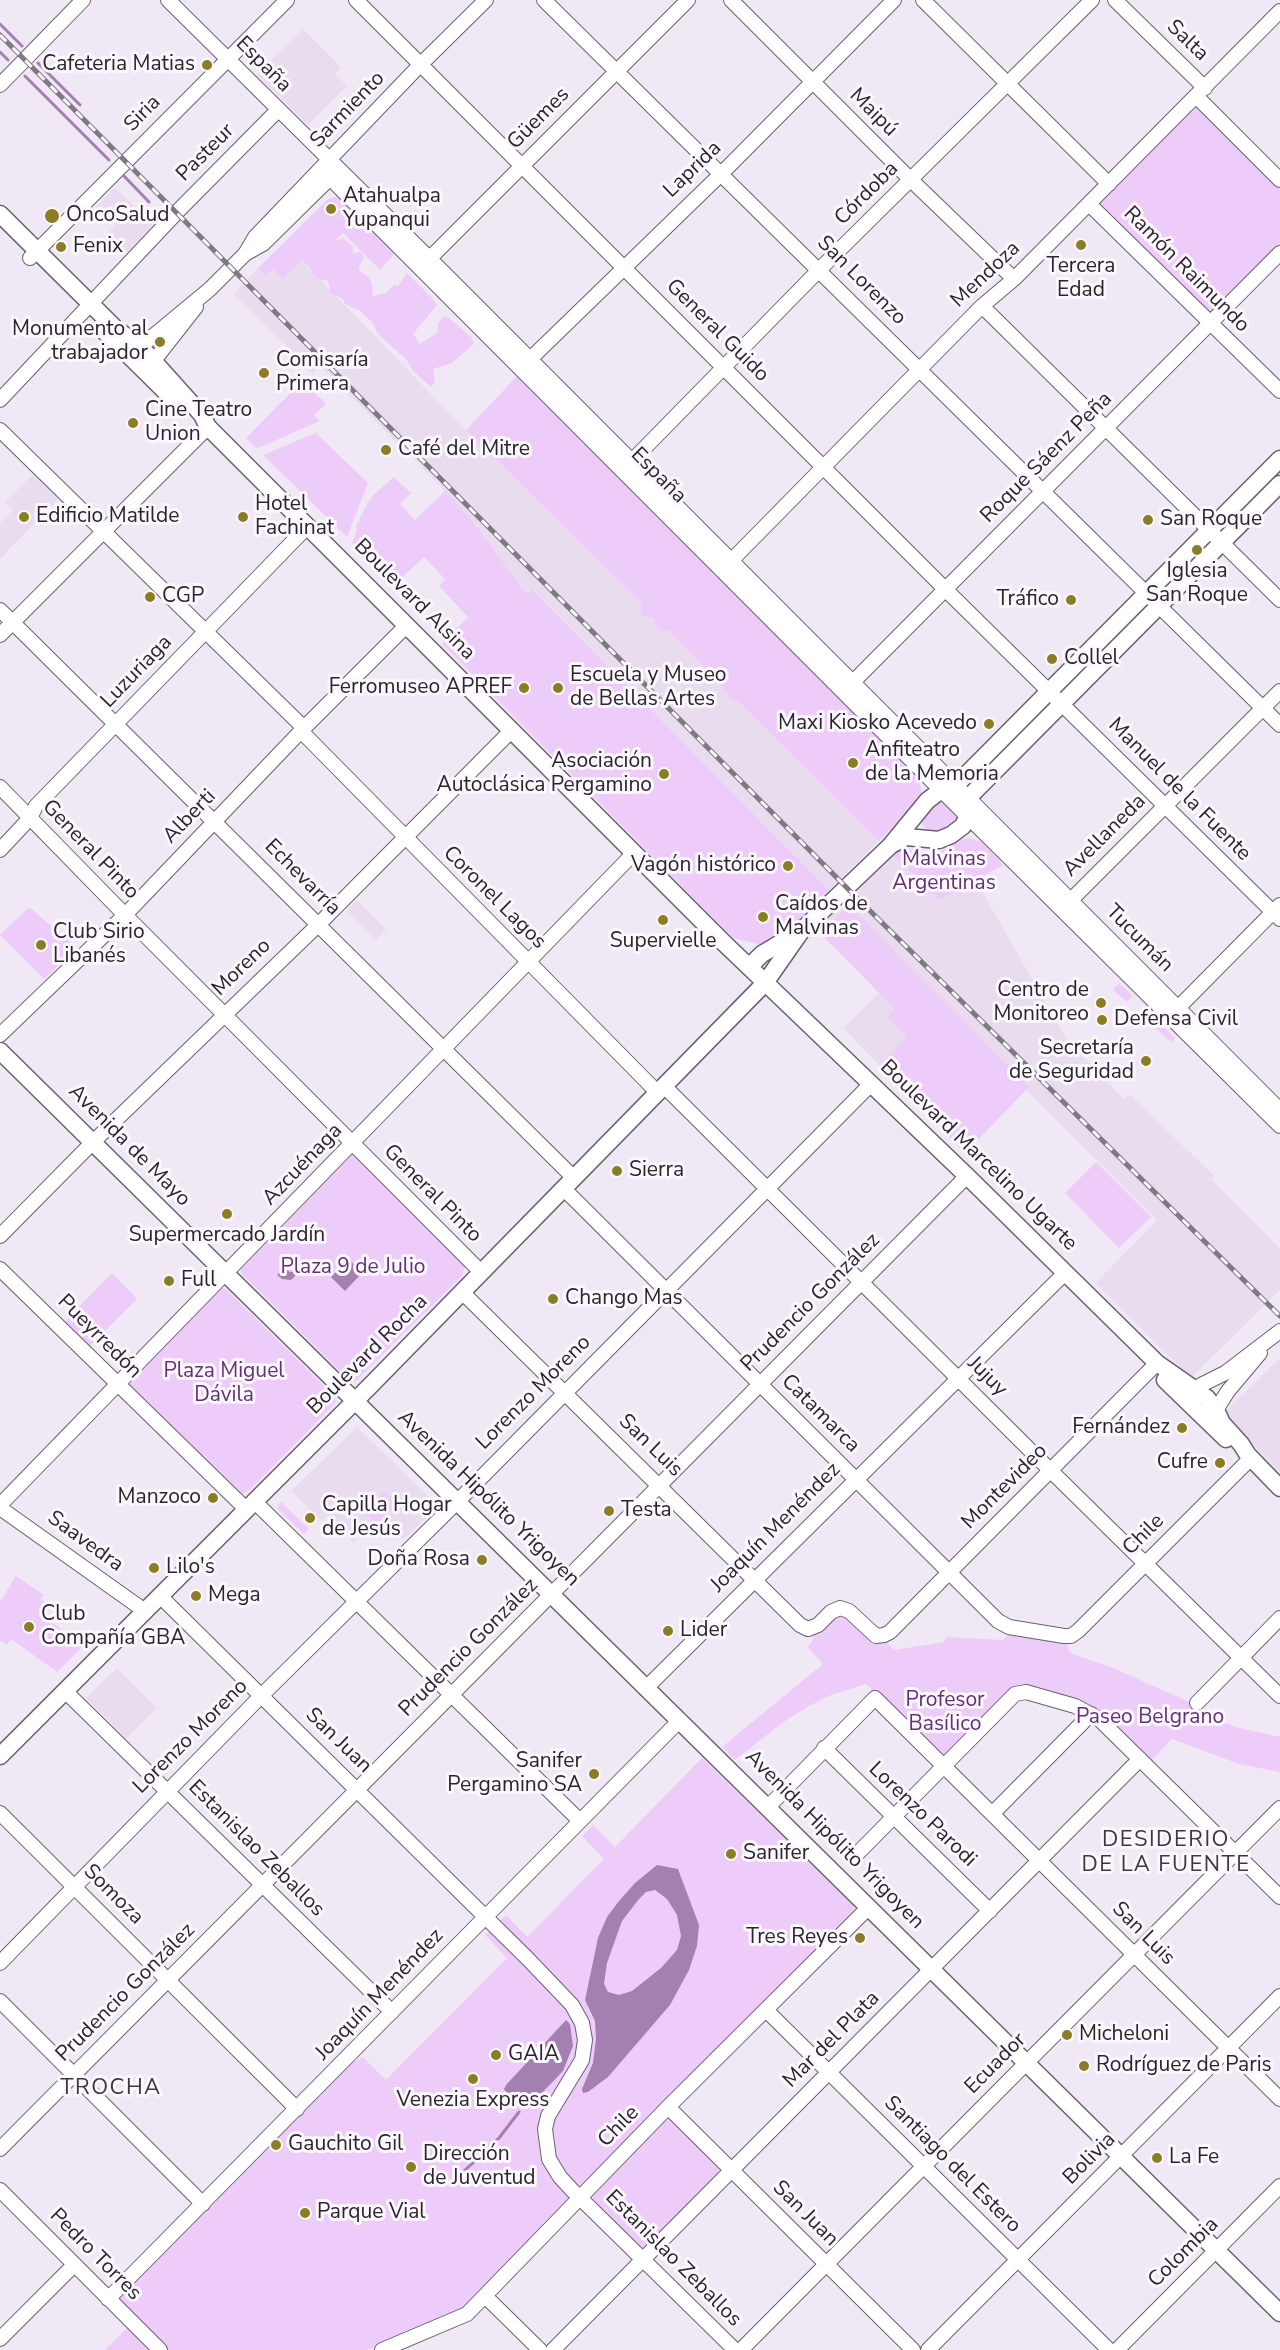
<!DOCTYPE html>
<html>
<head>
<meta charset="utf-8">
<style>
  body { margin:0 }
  canvas { display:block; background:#f1e8f5 }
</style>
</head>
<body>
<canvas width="1280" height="2350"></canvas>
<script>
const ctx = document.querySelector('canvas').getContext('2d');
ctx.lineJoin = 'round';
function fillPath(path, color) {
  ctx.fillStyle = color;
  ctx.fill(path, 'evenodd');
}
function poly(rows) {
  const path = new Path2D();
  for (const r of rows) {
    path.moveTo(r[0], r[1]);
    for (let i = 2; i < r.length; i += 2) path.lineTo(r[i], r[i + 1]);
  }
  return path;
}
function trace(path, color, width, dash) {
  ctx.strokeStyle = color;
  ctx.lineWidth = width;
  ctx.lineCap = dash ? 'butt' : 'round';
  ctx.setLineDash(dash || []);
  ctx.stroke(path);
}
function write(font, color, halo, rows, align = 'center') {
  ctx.font = font + ' "Nunito Sans",sans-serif';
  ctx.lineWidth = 6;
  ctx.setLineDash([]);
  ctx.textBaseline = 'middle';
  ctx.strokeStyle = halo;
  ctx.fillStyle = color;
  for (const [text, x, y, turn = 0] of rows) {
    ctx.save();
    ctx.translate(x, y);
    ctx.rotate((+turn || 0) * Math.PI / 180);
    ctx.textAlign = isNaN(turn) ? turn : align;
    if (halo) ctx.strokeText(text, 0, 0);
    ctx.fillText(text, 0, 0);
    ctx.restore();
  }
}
const built = poly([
  [303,29,341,67,335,74,347,86,308,125,257,75],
  [115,188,153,225,128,252,108,233,115,226,96,207],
  [301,260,466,430,606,567,879,841,829,890,533,589,527,596,473,522,428,473,320,366,312,374,305,368,307,366,234,294,258,268,266,276,273,269],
  [33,474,58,499,0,559,0,523,13,510,5,502],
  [892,854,940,900,975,879,1067,1040,1124,1099,1131,1095,1214,1176,1211,1179,1280,1249,1280,1290,1193,1376,1189,1376,1096,1283,1157,1220,1026,1090,965,1153,843,1028,879,993,816,928],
  [357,900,386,929,376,940,347,911],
  [1280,1358,1280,1472,1223,1414],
  [357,1427,436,1504,436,1508,403,1540,383,1523,376,1529,365,1520,353,1531,351,1529,348,1531,357,1540,354,1543,328,1516,322,1521,291,1491],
  [117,1668,157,1708,126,1739,86,1698]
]);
const green = poly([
  [1193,107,1202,109,1280,188,1280,245,1212,312,1208,312,1100,205,1101,199],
  [341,195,397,251,380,270,343,233,335,241,343,238,353,247,353,253,361,252,364,256,358,270,369,277,372,284,373,296,386,293,394,285,398,286,407,273,431,297,437,305,413,334,420,344,438,332,438,323,443,317,448,317,472,338,474,344,452,363,433,369,435,383,431,387,413,371,407,360,378,334,372,322,359,310,345,304,343,299,331,293,328,281,316,278,309,267,301,260,283,279,273,269,266,276,258,268,328,199],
  [519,374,915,769,921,788,921,797,879,841,738,701,732,700,723,688,723,685,668,630,660,631,654,624,655,619,641,614,641,602,466,430],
  [305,378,313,386,311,389,326,404,314,415,320,421,258,448,254,446,246,438],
  [316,433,368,483,347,537,263,455],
  [394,477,411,493,400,504,415,520,445,491,473,522,527,595,532,589,829,890,786,933,768,943,759,944,733,938,442,644,468,617,439,586,445,579,424,557,394,585,352,543,357,531,356,526,371,497],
  [941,801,950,804,957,818,947,831,930,833,922,824,922,815,932,803],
  [969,838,982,842,1003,865,940,900,892,854,901,847,929,852,941,851,960,840],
  [849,905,1029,1087,965,1153,879,1065,907,1037,887,1017,895,1009,820,933],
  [29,907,77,948,44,979,0,935],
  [1119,983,1133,996,1127,1002,1113,990],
  [1151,1014,1175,1038,1171,1042,1146,1019],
  [352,1154,355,1155,465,1266,462,1276,355,1382,348,1379,242,1274,240,1270,242,1264],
  [1096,1162,1151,1217,1119,1248,1065,1193],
  [112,1273,137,1299,90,1346,65,1321],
  [222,1288,227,1290,333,1395,336,1402,249,1491,242,1494,130,1389,129,1384,218,1289],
  [384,1491,397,1504,377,1525,363,1511],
  [281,1502,309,1529,304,1534,278,1509,278,1505],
  [16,1576,44,1595,41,1599,51,1606,44,1616,83,1646,57,1672,11,1639,7,1645,0,1641,0,1602],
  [842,1614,886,1641,894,1650,944,1642,946,1637,1003,1640,1010,1633,1067,1642,1070,1653,1113,1668,1203,1708,1201,1714,1239,1728,1280,1737,1280,1772,1239,1764,1172,1739,1151,1761,1104,1716,1018,1687,947,1755,942,1755,866,1684,831,1695,809,1706,782,1723,735,1760,722,1747,823,1664,808,1647,813,1639,813,1634,820,1631,835,1616],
  [702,1758,853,1905,854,1913,471,2303,456,2313,367,2350,168,2350,117,2298,348,2065,363,2057,386,2080,507,1958,485,1935,506,1915,527,1937,604,1859,582,1836,593,1825,615,1847],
  [669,2119,673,2121,717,2164,719,2169,717,2175,648,2245,643,2247,638,2245,593,2200,592,2196,593,2192,665,2120],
  [129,2326,152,2350,105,2350]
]);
const water = poly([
  [349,1259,362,1273,345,1291,331,1277],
  [284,1268,290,1272,295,1271,297,1274,291,1280,282,1279,277,1275],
  [657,1865,678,1869,699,1925,697,1946,689,1970,670,2005,608,2077,588,2092,583,2093,582,2089,593,2063,596,2039,595,2021,585,2000,598,1938,607,1917,619,1901,635,1883],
  [655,1890,667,1899,677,1915,681,1936,677,1950,661,1968,632,1991,619,1995,608,1992,604,1984,607,1963,622,1921,639,1899,646,1892],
  [566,2020,570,2024,573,2046,563,2071,542,2093,528,2101,508,2095,504,2089,506,2085]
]);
const stream = poly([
  [0,24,22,46],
  [0,52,8,60],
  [38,63,80,105],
  [25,76,109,160],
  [124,176,149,202],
  [526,2104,527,2101],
  [484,2152,499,2138,519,2112],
  [454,2180,475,2161]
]);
const minor = poly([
  [168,0,429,258,1280,1110],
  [356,0,946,590,1280,919],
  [544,0,1280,725],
  [731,0,911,180,1014,279],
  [923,0,1109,184],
  [1115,0,1205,88],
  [0,85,83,0],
  [1196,96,1280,180],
  [329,161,330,178,941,790,1280,1126],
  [1089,204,1280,391],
  [245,254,263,244,330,178],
  [30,258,287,0],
  [424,264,688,0],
  [982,306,1280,600],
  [134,352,210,289,245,254,255,237,420,65,486,0],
  [524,365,721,174,894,0],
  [149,367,196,307],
  [0,400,180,209,278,110],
  [0,430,304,728],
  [626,467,820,269,1092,0],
  [724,568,982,306,1014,279,1280,11],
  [0,610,574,1178],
  [0,635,208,427],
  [848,687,1280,253],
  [301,731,658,1093],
  [0,787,125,915,481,1272],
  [0,850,30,818,36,806,308,526],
  [1065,906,1280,691],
  [1172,1014,1280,905],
  [0,1035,125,915,301,731,407,625],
  [664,1086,1051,1471,1280,1696],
  [564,1189,998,1621,1009,1627,1064,1636,1071,1636,1078,1631,1251,1458],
  [0,1236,93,1142,319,924,512,730],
  [0,1269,246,1509],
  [462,1292,800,1625,808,1629,818,1625,831,1612,840,1608,849,1611,876,1636,884,1635,890,1632,1157,1363],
  [1191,1396,1201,1385,1225,1373,1280,1331],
  [1209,1414,1216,1410,1228,1391,1260,1353],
  [254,1501,580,1821],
  [0,1505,634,853],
  [0,1508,145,1611],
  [160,1596,528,1959,572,2005,582,2023,585,2040,582,2060,548,2116,545,2129,549,2159,560,2177,572,2190,735,2350],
  [647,1687,1065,1273],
  [65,1691,392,2012],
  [1197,1703,1280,1618],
  [824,1748,990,1911],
  [768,1807,875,1698,1280,2099],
  [0,1813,297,2109],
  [992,1814,1091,1714],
  [856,1855,1015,1694,1026,1692,1075,1706,1099,1719,1280,1897],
  [0,1963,261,1696,458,1501,871,1084],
  [0,2001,203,2204],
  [766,2010,1109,2350],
  [668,2107,913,2350],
  [0,2149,967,1176],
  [0,2190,160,2350],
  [485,2296,540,2350],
  [108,2299,680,1720],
  [0,2339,74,2265],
  [382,2350,467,2314,668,2107,869,1907],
  [553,2350,1140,1759],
  [741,2350,1280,1808],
  [928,2350,1280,1996],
  [1117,2350,1280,2186]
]);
const major = poly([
  [0,214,116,329,140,346,202,415,208,427,724,943,967,1176,1157,1363,1207,1398,1216,1410,1222,1423,1241,1444,1248,1455,1280,1488],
  [101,328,177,403],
  [891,845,906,837,939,840,951,835,963,826,968,815,968,798,1280,484],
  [749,967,762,954,794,935],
  [0,1051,1280,2313],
  [1165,1380,1226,1439],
  [0,1756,369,1387,765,983,802,930,890,846,927,801,941,790,955,786,1280,459]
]);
const rail = poly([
  [0,35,853,894,1280,1316]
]);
const markers = [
  [207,65,6,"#897e24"],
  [331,209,6,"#897e24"],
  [52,216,8,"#897e24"],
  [1081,245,6,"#897e24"],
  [61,247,6,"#897e24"],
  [160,342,6,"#897e24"],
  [264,373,6,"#897e24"],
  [133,423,6,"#897e24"],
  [386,450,6,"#897e24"],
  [24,517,6,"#897e24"],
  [243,517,6,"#897e24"],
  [1148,520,6,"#897e24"],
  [1197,550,6,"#897e24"],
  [150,597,6,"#897e24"],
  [1071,600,6,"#897e24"],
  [1052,659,6,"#897e24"],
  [524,688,6,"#897e24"],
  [558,688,6,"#897e24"],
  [989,724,6,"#897e24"],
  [853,763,6,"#897e24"],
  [664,774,6,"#897e24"],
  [788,866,6,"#897e24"],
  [763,917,6,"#897e24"],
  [663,920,6,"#897e24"],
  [41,945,6,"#897e24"],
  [1101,1003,6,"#897e24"],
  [1102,1020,6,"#897e24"],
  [1146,1061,6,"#897e24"],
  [617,1171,6,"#897e24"],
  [227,1214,6,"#897e24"],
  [169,1281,6,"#897e24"],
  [553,1299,6,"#897e24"],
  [1182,1428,6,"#897e24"],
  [1220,1463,6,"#897e24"],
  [213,1498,6,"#897e24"],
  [609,1511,6,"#897e24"],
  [310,1518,6,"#897e24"],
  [482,1560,6,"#897e24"],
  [154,1568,6,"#897e24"],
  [196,1596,6,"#897e24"],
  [29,1627,6,"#897e24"],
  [668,1631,6,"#897e24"],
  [594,1774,6,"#897e24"],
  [731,1854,6,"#897e24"],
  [860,1938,6,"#897e24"],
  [1067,2035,6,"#897e24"],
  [496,2055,6,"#897e24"],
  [1084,2066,6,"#897e24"],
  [473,2079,6,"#897e24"],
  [276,2145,6,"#897e24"],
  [1157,2158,6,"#897e24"],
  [411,2167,6,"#897e24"],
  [305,2213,6,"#897e24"]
];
const streetNames = [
  ["Salta",1187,41,44],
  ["España",263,65,45],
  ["Sarmiento",348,110,-46],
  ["Maipú",873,113,45],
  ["Siria",143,114,-45],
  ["Güemes",539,119,-45],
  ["Pasteur",206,153,-45],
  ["Laprida",693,170,-44],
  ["Córdoba",867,194,-45],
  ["Ramón Raimundo",1186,270,45],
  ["Mendoza",986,275,-43],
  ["San Lorenzo",861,281,45],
  ["General Guido",717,331,45],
  ["Roque Sáenz Peña",1047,458,-45],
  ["España",658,476,45],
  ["Boulevard Alsina",414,600,45],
  ["Luzuriaga",137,672,-46],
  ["Manuel de la Fuente",1179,790,45],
  ["Alberti",190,817,-46],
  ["Avellaneda",1105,836,-45],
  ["General Pinto",90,850,46],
  ["Echevarría",302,878,45],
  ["Coronel Lagos",494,898,45],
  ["Tucumán",1139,939,45],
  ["Moreno",242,968,-44],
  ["Avenida de Mayo",129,1146,45],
  ["Boulevard Marcelino Ugarte",978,1156,44],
  ["Azcuénaga",303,1165,-46],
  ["General Pinto",432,1194,45],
  ["Prudencio González",811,1303,-45],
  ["Pueyrredón",99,1337,45],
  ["Boulevard Rocha",368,1355,-45],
  ["Jujuy",987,1377,45],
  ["Lorenzo Moreno",534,1393,-45],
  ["Catamarca",820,1414,45],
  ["San Luis",650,1446,44],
  ["Montevideo",1005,1487,-45],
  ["Avenida Hipólito Yrigoyen",488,1499,44],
  ["Joaquín Menéndez",776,1528,-45],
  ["Chile",1144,1535,-45],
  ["Saavedra",85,1542,36],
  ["Prudencio González",469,1648,-45],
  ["Lorenzo Moreno",191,1737,-45],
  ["San Juan",338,1741,44],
  ["Lorenzo Parodi",922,1815,44],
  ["Avenida Hipólito Yrigoyen",834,1840,45],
  ["Estanislao Zeballos",256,1849,45],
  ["Somoza",113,1895,45],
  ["San Luis",1143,1934,45],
  ["Prudencio González",126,1993,-45],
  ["Joaquín Menéndez",380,1995,-46],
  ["Mar del Plata",832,2040,-45],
  ["Ecuador",996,2064,-45],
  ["Chile",619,2127,-46],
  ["Bolivia",1090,2159,-45],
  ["Santiago del Estero",952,2165,45],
  ["San Juan",805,2214,45],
  ["Colombia",1184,2253,-45],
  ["Pedro Torres",95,2255,45],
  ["Estanislao Zeballos",673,2259,45]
];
const poiNames = [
  ["Cafeteria Matias",195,65,"right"],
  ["Atahualpa",343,197],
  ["Yupanqui",343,221],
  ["OncoSalud",66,216],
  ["Fenix",73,247],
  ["Tercera",1081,267,"center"],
  ["Edad",1081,291,"center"],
  ["Monumento al",148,330,"right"],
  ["trabajador",148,354,"right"],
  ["Comisaría",276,361],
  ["Primera",276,385],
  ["Cine Teatro",145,411],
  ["Union",145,435],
  ["Café del Mitre",398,450],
  ["Hotel",255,505],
  ["Fachinat",255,529],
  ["Edificio Matilde",36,517],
  ["San Roque",1160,520],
  ["Iglesia",1197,572,"center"],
  ["San Roque",1197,596,"center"],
  ["CGP",162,597],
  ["Tráfico",1059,600,"right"],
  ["Collel",1064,659],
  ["Escuela y Museo",570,676],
  ["de Bellas Artes",570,700],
  ["Ferromuseo APREF",512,688,"right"],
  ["Maxi Kiosko Acevedo",977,724,"right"],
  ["Anfiteatro",865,751],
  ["de la Memoria",865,775],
  ["Asociación",652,762,"right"],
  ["Autoclásica Pergamino",652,786,"right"],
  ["Vagón histórico",776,866,"right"],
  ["Caídos de",775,905],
  ["Malvinas",775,929],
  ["Club Sirio",53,933],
  ["Libanés",53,957],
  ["Supervielle",663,942,"center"],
  ["Centro de",1089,991,"right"],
  ["Monitoreo",1089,1015,"right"],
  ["Defensa Civil",1114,1020],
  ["Secretaría",1134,1049,"right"],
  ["de Seguridad",1134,1073,"right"],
  ["Sierra",629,1171],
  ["Supermercado Jardín",227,1236,"center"],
  ["Full",181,1281],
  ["Chango Mas",565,1299],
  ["Fernández",1170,1428,"right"],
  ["Cufre",1208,1463,"right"],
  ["Manzoco",201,1498,"right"],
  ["Capilla Hogar",322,1506],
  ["de Jesús",322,1530],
  ["Testa",621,1511],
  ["Doña Rosa",470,1560,"right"],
  ["Lilo's",166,1568],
  ["Mega",208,1596],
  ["Club",41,1615],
  ["Compañía GBA",41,1639],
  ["Lider",680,1631],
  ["Sanifer",582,1762,"right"],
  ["Pergamino SA",582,1786,"right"],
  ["Sanifer",743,1854],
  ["Tres Reyes",848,1938,"right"],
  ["Micheloni",1079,2035],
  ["GAIA",508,2055],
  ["Rodríguez de Paris",1096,2066],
  ["Venezia Express",473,2101,"center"],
  ["Gauchito Gil",288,2145],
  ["Dirección",423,2155],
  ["de Juventud",423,2179],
  ["La Fe",1169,2158],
  ["Parque Vial",317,2213]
];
const parkNames = [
  ["Malvinas",944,860],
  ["Argentinas",944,884],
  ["Plaza 9 de Julio",353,1268],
  ["Plaza Miguel",224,1372],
  ["Dávila",224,1396],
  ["Profesor",945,1701],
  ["Basílico",945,1725],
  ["Paseo Belgrano",1150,1718]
];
const neighbourhoodNames = [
  ["DESIDERIO",1166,1841],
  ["DE LA FUENTE",1166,1866],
  ["TROCHA",111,2089]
];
fillPath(built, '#e9dcef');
fillPath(green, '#edccfa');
fillPath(water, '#a480b2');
trace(stream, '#a480b2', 3);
trace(minor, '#69616c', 16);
trace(major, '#69616c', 19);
trace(minor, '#fff', 14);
trace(major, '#fff', 16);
trace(rail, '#7f7982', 5);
trace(rail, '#fcf7fe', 3, [9]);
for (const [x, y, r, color] of markers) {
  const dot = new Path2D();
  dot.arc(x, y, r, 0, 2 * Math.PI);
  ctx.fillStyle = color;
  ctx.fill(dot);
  trace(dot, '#fcf7fe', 2);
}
write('21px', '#29252a', '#fcf7fe', streetNames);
write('21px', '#29252a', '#fcf7fe', poiNames, 'left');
write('21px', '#613271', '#fcf7fe', parkNames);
ctx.letterSpacing = '1.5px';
write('22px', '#3e3741', '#fcf7fe', neighbourhoodNames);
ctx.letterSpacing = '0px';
</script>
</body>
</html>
